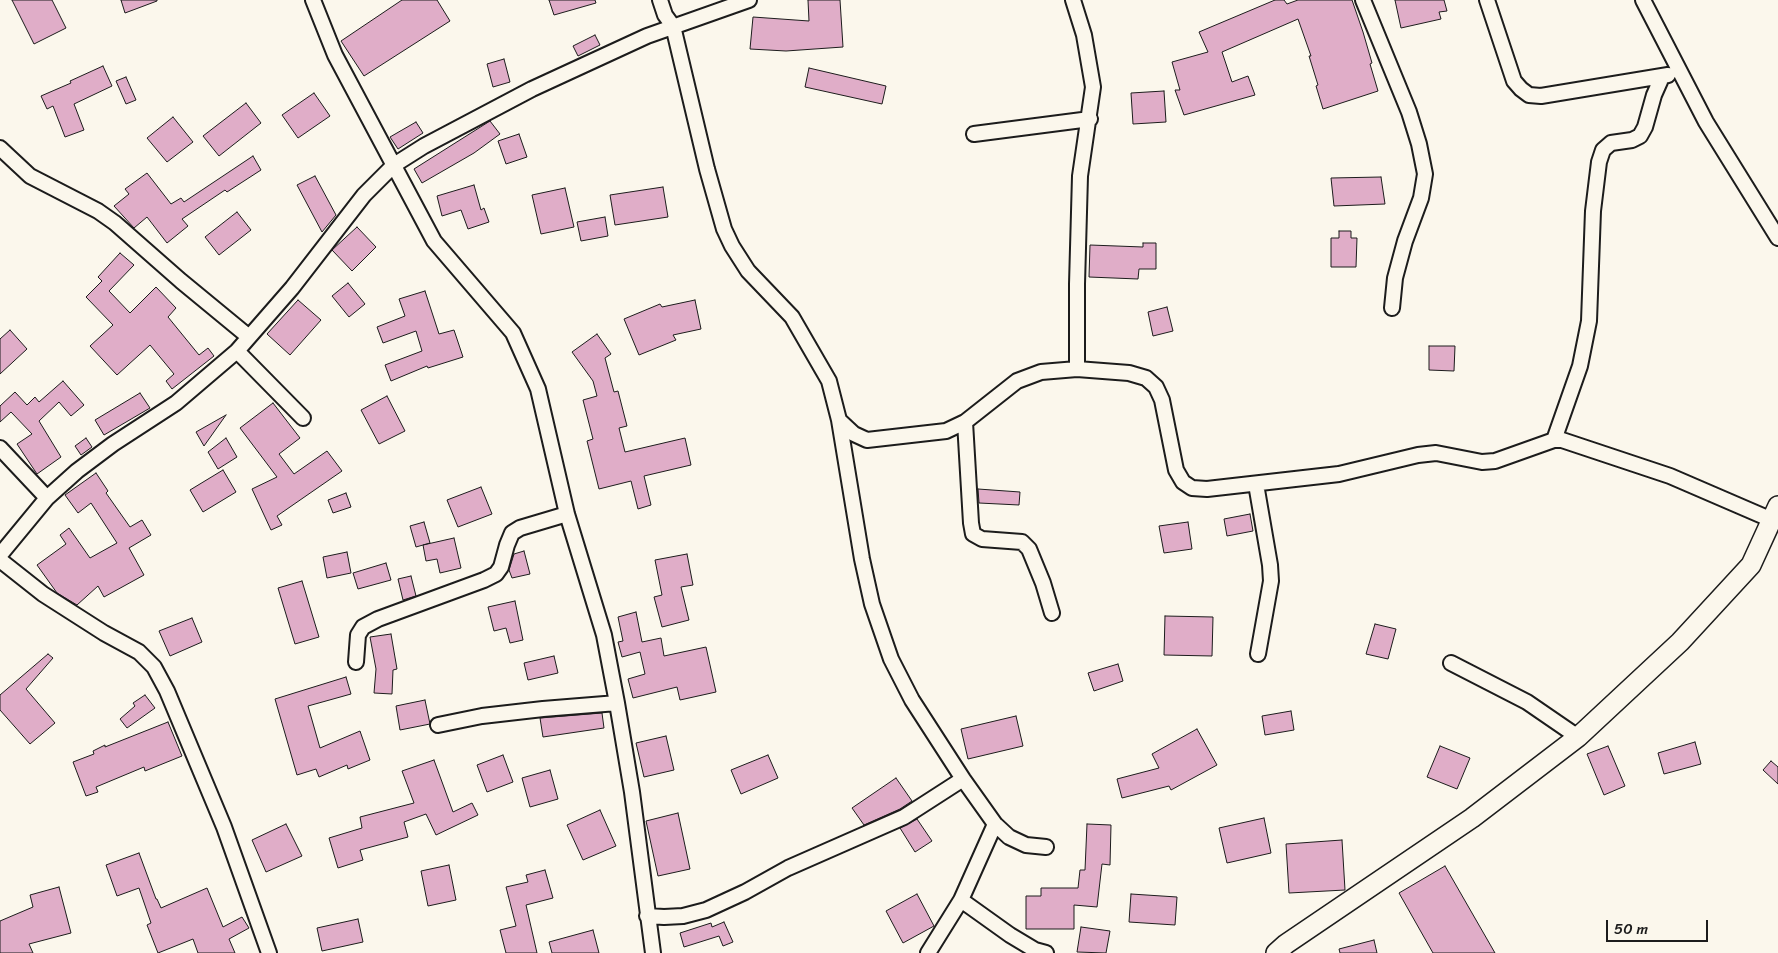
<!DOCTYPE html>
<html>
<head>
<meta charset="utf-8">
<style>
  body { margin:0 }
  #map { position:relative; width:1778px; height:953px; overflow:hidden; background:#fbf7ec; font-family:Sriracha,sans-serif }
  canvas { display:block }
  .scale { position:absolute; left:1606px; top:920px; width:102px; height:22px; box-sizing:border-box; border:2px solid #1c1c1c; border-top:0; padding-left:6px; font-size:15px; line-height:18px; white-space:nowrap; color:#1c1c1c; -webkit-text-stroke:4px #fbf7ec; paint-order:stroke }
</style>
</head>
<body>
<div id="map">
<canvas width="1778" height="953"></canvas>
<div class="scale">50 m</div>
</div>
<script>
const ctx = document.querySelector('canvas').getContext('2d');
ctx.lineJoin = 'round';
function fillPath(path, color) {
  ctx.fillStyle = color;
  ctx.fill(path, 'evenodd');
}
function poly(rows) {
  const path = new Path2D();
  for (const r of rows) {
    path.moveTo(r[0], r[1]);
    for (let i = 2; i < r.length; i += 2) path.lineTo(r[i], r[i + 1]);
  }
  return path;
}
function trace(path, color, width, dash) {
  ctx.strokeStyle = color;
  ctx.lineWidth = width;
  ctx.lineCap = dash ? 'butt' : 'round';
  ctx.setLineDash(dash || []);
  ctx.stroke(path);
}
const building = poly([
  [12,0,52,0,66,28,34,44,12,0],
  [121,0,157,0,157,1,125,13,121,0],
  [402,0,437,0,450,21,364,76,341,41,402,0],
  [549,0,595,0,596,3,554,15,549,0],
  [808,0,840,0,843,47,786,51,750,49,753,17,809,21,808,0],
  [1275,0,1284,0,1287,4,1298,0,1352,0,1363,32,1372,63,1370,64,1378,91,1323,109,1316,86,1318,85,1309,56,1311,56,1298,19,1222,52,1232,82,1248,76,1255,95,1184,115,1175,90,1180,90,1172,62,1208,52,1199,32,1275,0],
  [1395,0,1444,0,1447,11,1439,12,1441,19,1401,28,1395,0],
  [595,35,600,45,578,56,573,46,595,35],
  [504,59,510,82,493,87,487,64,504,59],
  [103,66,112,86,74,104,84,130,65,137,53,106,47,109,41,96,71,83,70,81,103,66],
  [809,68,886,86,882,104,805,87,809,68],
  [126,77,136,100,126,104,116,81,126,77],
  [1164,91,1166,122,1133,124,1131,93,1164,91],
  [314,93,330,116,298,138,282,115,314,93],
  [246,103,261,123,219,156,203,136,246,103],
  [173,117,193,142,167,162,147,138,173,117],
  [490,121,500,134,474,153,422,183,414,169,490,121],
  [416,122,423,133,398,149,390,137,416,122],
  [519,134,527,157,506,164,498,141,519,134],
  [253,156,261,170,227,192,225,190,182,219,188,226,167,243,147,217,134,228,114,206,129,194,125,189,147,173,171,204,181,198,184,202,253,156],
  [315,176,336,215,322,232,297,185,315,176],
  [1381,177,1385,204,1334,206,1331,178,1381,177],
  [474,185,481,210,484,208,489,222,468,229,461,210,442,216,437,196,474,185],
  [663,187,668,217,615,225,610,195,663,187],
  [565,188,574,227,541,234,532,195,565,188],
  [237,212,251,230,219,255,205,237,237,212],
  [605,217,608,236,581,241,577,222,605,217],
  [357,227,376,247,352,271,332,250,357,227],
  [1339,231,1351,231,1351,238,1357,238,1356,267,1331,267,1331,238,1339,238,1339,231],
  [1143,243,1156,243,1156,269,1139,269,1138,279,1089,277,1090,245,1143,247,1143,243],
  [120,253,134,265,109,291,130,313,156,287,176,308,168,317,199,355,208,348,214,356,172,389,166,381,174,374,150,345,117,375,90,346,113,325,86,297,102,281,98,277,120,253],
  [348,283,365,304,349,317,332,296,348,283],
  [425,291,439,334,454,330,463,357,428,368,427,366,391,381,385,365,422,351,416,331,383,343,377,327,405,316,399,299,425,291],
  [298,300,321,320,290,355,267,334,298,300],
  [695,300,701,329,673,335,676,340,639,355,624,319,660,304,662,307,695,300],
  [1167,307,1173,331,1153,336,1148,312,1167,307],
  [10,330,27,349,0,374,0,339,10,330],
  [597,334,611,354,605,358,614,392,618,391,627,426,619,428,625,452,685,438,691,465,644,476,651,505,638,509,631,481,599,489,587,441,593,439,583,400,597,396,593,381,572,352,597,334],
  [1429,346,1455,346,1454,371,1429,370,1429,346],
  [63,381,84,405,71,416,59,402,39,421,61,457,37,474,17,444,32,434,11,412,0,422,0,406,15,392,27,405,35,397,39,402,63,381],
  [140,393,150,408,104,435,95,420,140,393],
  [387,396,405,431,379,444,361,410,387,396],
  [273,403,300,438,279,454,294,474,327,451,342,471,277,516,282,525,271,530,252,489,277,477,240,428,273,403],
  [226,415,204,446,196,432,226,415],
  [86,438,92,447,81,455,75,446,86,438],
  [226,438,237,457,218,469,208,452,226,438],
  [223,470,236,492,203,512,190,490,223,470],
  [96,473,108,491,106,493,130,527,142,520,151,535,129,548,144,575,104,597,98,586,77,605,57,593,37,565,66,544,60,535,69,528,90,558,117,543,91,503,78,513,65,495,96,473],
  [481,487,492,514,458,527,447,500,481,487],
  [978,489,1020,492,1019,505,979,503,978,489],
  [346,493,351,507,333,513,328,500,346,493],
  [1250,514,1253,531,1227,536,1224,519,1250,514],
  [424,522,430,543,416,547,410,526,424,522],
  [1188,522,1192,549,1164,553,1159,526,1188,522],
  [454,538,461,568,440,573,437,559,426,561,423,545,454,538],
  [524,551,530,574,512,578,509,570,514,554,524,551],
  [347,552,351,573,327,578,323,557,347,552],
  [687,554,693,585,681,587,689,620,662,627,654,597,662,595,655,560,687,554],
  [386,563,391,580,358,589,353,573,386,563],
  [411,576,416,596,403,600,398,579,411,576],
  [302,581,319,637,295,644,278,588,302,581],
  [515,601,523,640,510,643,506,628,494,631,488,607,515,601],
  [636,612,642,642,661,638,664,656,706,647,716,692,680,700,677,687,633,698,628,679,645,674,640,652,622,657,618,642,623,641,618,617,636,612],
  [1165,616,1213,617,1212,656,1164,655,1165,616],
  [192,618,202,642,170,656,159,631,192,618],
  [1375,624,1396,629,1388,659,1366,654,1375,624],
  [391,634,397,669,393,670,392,694,374,693,376,669,370,637,391,634],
  [48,654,53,658,26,689,55,723,30,744,0,710,0,695,48,654],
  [554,656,558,673,528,680,524,663,554,656],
  [1118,664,1123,681,1094,691,1088,673,1118,664],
  [346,677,351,694,308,706,320,748,360,731,370,760,348,769,347,765,319,777,316,769,297,775,275,699,346,677],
  [145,695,155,708,127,728,120,719,135,706,133,703,145,695],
  [425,700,430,724,400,730,396,706,425,700],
  [1291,711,1294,730,1265,735,1262,716,1291,711],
  [602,713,604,728,543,737,540,718,602,713],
  [1016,716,1023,746,968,759,961,729,1016,716],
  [168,722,182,756,145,771,144,767,96,787,98,792,86,796,73,762,94,754,93,751,105,745,105,747,168,722],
  [1197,729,1217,765,1171,790,1169,786,1122,798,1117,779,1159,768,1152,754,1197,729],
  [666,736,674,770,644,777,636,743,666,736],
  [1695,742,1701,764,1664,774,1658,753,1695,742],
  [1440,746,1470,758,1457,789,1427,777,1440,746],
  [1608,746,1625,786,1604,795,1587,754,1608,746],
  [503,755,513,782,487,792,477,765,503,755],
  [768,755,778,778,741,794,731,770,768,755],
  [434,760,453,812,472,803,478,815,436,835,426,814,404,822,408,837,360,850,363,860,338,868,329,838,362,828,360,817,414,803,402,771,434,760],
  [1771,761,1778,767,1778,784,1763,770,1771,761],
  [550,770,558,799,530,807,522,778,550,770],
  [896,778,912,801,900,809,864,825,852,808,896,778],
  [600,810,616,846,583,860,567,825,600,810],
  [678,813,690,869,658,876,646,821,678,813],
  [1264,818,1271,853,1227,863,1219,828,1264,818],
  [917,819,932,841,915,852,900,828,917,819],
  [286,824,302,856,266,872,252,840,286,824],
  [1087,824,1111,825,1110,865,1102,864,1097,907,1074,905,1074,929,1026,929,1026,896,1041,896,1041,888,1078,888,1080,870,1085,870,1087,824],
  [1342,840,1345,890,1289,893,1286,844,1342,840],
  [139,853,156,899,157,899,161,908,207,888,223,927,242,917,249,928,229,939,235,953,198,953,193,939,158,953,147,925,151,923,139,888,117,896,106,865,139,853],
  [449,865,456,900,428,906,421,871,449,865],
  [1445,866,1495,953,1433,953,1399,893,1445,866],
  [545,870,553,898,526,905,537,953,506,953,500,930,516,926,506,887,528,882,526,875,545,870],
  [59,887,71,933,29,944,33,953,0,953,0,921,33,907,30,895,59,887],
  [917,894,934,926,903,943,886,911,917,894],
  [1131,894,1177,897,1175,925,1129,922,1131,894],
  [358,919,363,942,322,951,317,928,358,919],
  [724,922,733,942,723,946,719,936,684,947,680,933,711,923,712,927,724,922],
  [1081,927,1110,931,1106,953,1077,952,1081,927],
  [593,930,599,953,552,953,549,942,593,930],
  [1374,940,1377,953,1340,953,1339,949,1374,940]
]);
const street = poly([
  [313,0,335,55,434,241,513,333,538,389,567,514,604,635,617,703,632,792,653,953],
  [660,0,665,15,673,26,707,169,724,229,732,246,748,271,792,317,829,381,839,420,862,559,872,604,891,659,912,700,963,779,995,824,1009,837,1026,845,1046,847],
  [1073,0,1084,35,1093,87,1080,176,1077,284,1077,369],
  [1363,0,1409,112,1419,144,1425,174,1421,198,1405,241,1395,278,1392,308],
  [1487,0,1514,81,1521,89,1529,95,1541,96,1668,75],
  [1643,0,1706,122,1778,238],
  [974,134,1090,119],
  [0,148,30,176,98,211,115,223,181,281,249,337],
  [237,351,303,418],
  [839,420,854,434,867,440,946,431,965,422,1017,381,1041,372,1077,369,1129,373,1146,378,1156,387,1162,400,1176,470,1183,482,1192,488,1207,489,1339,474,1418,455,1436,453,1482,462,1495,461,1554,440,1562,440,1670,476,1772,520],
  [965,422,971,523,973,534,982,539,1022,542,1029,549,1043,583,1052,613],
  [1554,440,1580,366,1589,321,1593,211,1599,162,1603,150,1611,143,1632,140,1640,136,1645,127,1654,95,1662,77],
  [0,448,47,498],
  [1256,484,1270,565,1271,581,1258,654],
  [0,555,47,498,77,471,113,444,176,403,237,351,292,288,364,195,394,165,424,146,532,89,647,36,749,0],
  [0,560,43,594,104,633,139,652,154,667,167,691,224,827,269,953],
  [356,662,358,635,363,627,378,619,484,580,496,574,501,567,507,545,512,533,520,528,567,514],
  [1451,663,1527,702,1578,737],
  [438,725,482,716,543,709,617,703],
  [961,900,1010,935,1035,950,1046,953],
  [647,916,664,917,683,916,706,910,745,892,788,868,904,817,963,779],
  [928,953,961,900,995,824]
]);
const secondary = poly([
  [1276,953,1286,944,1472,818,1578,737,1680,642,1751,565,1778,506]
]);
fillPath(building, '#e0adc8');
trace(building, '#1c1c1c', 1);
trace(street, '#1c1c1c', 18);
trace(secondary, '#1c1c1c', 22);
trace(street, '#fbf7ec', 14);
trace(secondary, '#fbf7ec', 19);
</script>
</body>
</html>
